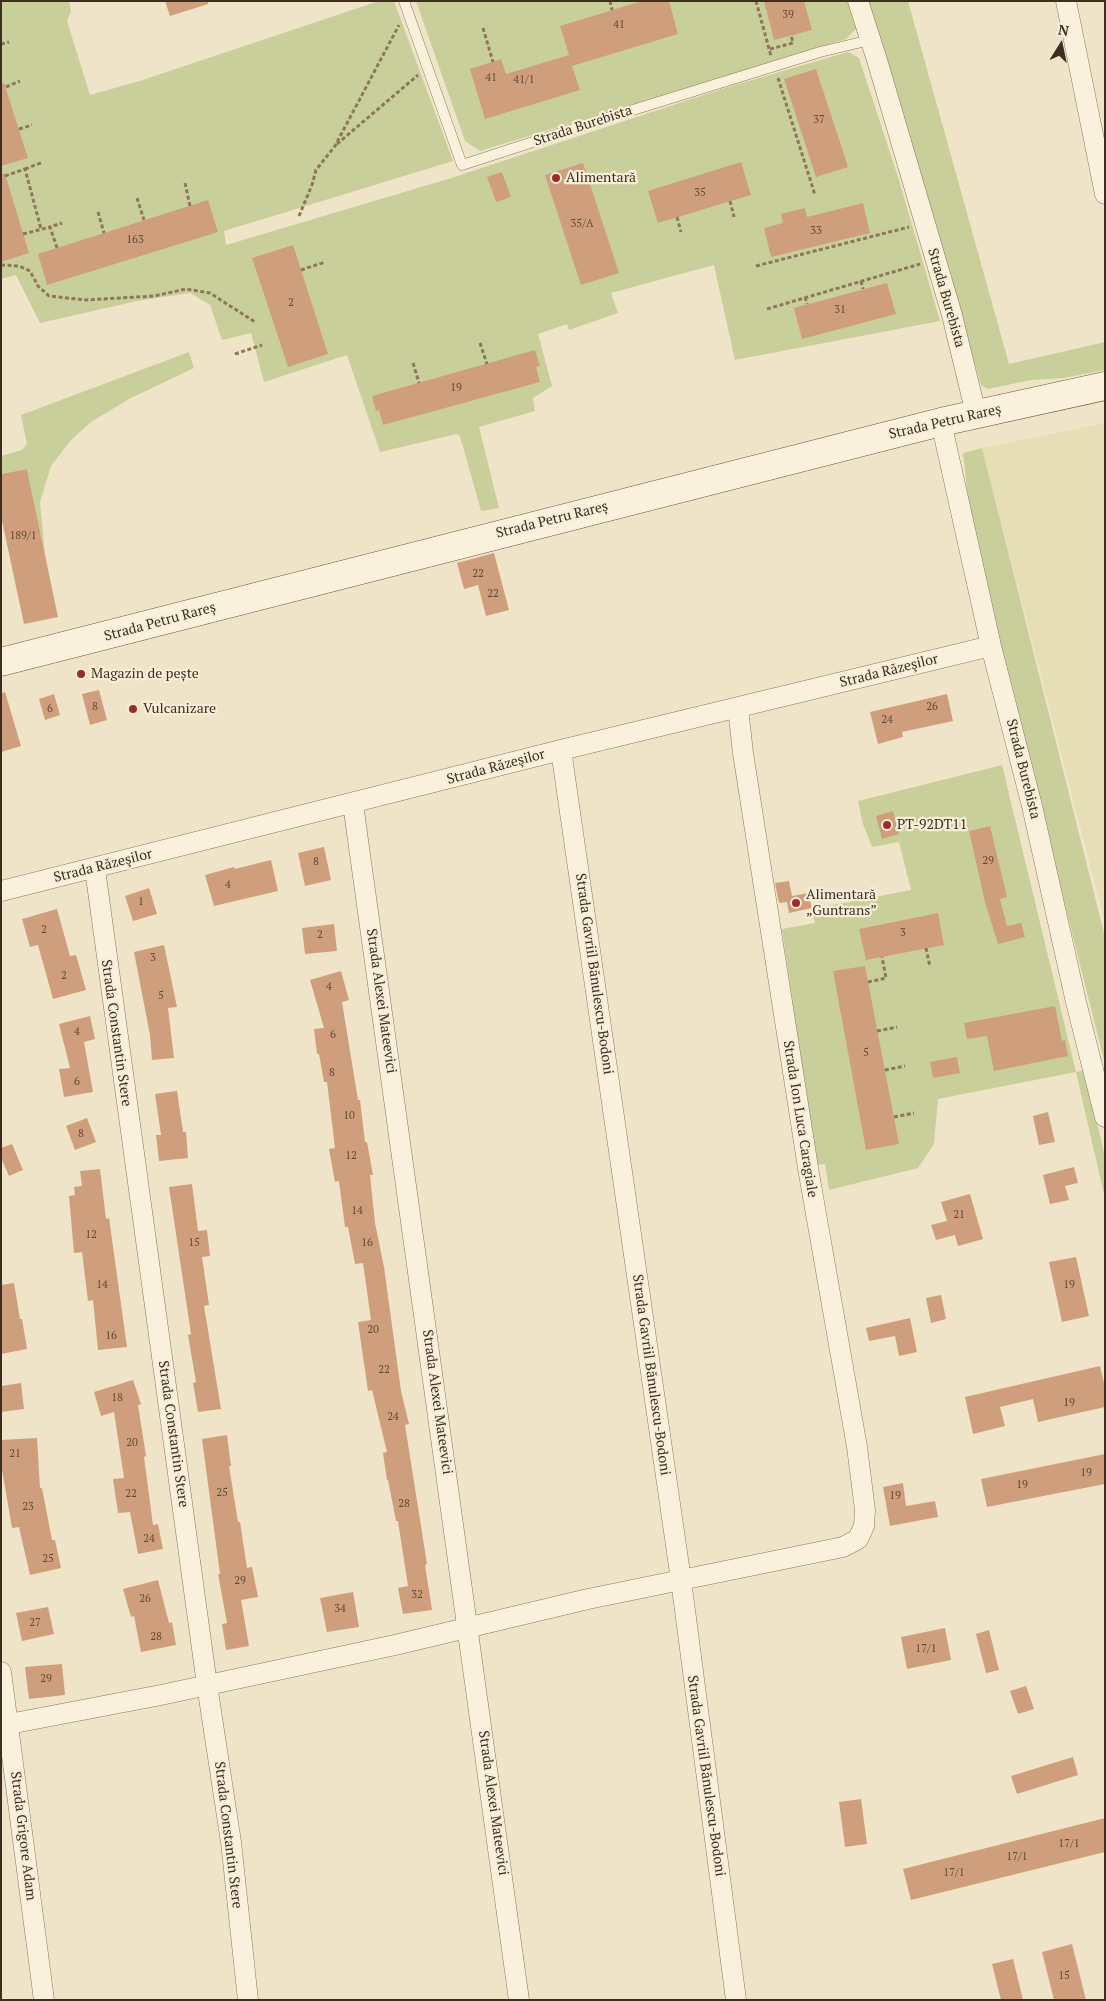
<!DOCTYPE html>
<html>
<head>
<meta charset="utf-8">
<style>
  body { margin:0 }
  #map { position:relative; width:1106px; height:2001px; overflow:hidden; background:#f0e4c8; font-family:"PT Serif",serif }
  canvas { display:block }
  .frame { position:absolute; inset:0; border:2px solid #3d2e20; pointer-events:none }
  .north { position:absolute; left:1036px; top:20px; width:50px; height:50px; -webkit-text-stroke:4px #f7eed8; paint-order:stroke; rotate:10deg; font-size:14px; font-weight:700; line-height:20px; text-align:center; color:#3d2e20 }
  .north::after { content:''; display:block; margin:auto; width:18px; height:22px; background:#3d2e20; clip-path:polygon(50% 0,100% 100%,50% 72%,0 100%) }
</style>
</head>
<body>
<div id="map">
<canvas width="1106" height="2001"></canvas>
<div class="frame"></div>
<div class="north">N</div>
</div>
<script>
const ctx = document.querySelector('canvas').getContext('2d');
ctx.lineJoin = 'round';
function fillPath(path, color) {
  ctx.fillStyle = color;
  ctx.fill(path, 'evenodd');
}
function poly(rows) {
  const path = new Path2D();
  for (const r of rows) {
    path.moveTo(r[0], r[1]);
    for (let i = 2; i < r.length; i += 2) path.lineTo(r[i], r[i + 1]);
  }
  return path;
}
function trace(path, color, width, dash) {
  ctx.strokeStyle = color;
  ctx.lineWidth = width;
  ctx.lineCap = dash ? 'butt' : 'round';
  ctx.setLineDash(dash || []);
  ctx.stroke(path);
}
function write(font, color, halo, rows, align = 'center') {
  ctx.font = font + ' "PT Serif",serif';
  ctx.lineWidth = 4.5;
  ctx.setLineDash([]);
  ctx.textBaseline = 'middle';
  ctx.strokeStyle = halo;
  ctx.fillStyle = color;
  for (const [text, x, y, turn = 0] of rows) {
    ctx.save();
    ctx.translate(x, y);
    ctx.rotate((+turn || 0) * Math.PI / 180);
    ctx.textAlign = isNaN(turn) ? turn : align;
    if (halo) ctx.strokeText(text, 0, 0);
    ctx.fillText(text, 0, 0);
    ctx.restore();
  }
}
const farmland = poly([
  [1105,423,1105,922,982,448]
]);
const green = poly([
  [1,1,69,1,71,11,67,21,90,95,143,80,379,1,394,1,453,161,224,231,226,245,448,179,728,87,848,52,859,58,899,180,940,321,735,360,714,265,611,293,618,313,569,330,567,324,538,334,552,386,533,398,535,411,479,427,499,508,481,511,460,436,457,434,380,452,347,355,264,382,251,333,222,340,210,305,190,293,137,301,40,323,16,275,1,279],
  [416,1,849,1,857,28,846,39,480,151,465,141],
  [868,1,908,1,1009,364,1105,342,1105,370,1064,378,1031,380,988,389,981,385],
  [189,352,194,368,129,399,91,422,71,440,51,466,40,502,45,555,27,469,1,474,1,456,22,450,27,444,21,415],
  [982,448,1105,937,1105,1064,972,535,963,453],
  [1002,765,1076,1072,1085,1070,1105,1157,1105,1199,1076,1072,938,1099,934,1144,918,1168,829,1190,825,1164,816,1165,782,929,815,923,812,909,911,890,899,842,872,847,863,824,858,801]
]);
const building = poly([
  [165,1,208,1,208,4,170,16],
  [642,1,669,1,678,34,572,66,580,90,485,119,470,69,501,59,506,74,569,55,560,26],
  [764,1,804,1,812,30,774,40],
  [816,69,848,167,816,177,784,79],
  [4,83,28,158,1,166,1,84],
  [741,162,751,195,658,223,648,191],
  [583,163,619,273,581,285,545,175],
  [502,172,511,197,496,202,487,177],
  [1,174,5,174,29,253,1,262],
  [208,200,218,232,47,285,38,254],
  [863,203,870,233,771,257,764,228,783,223,781,214,805,208,807,217],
  [293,245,328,354,288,367,252,258],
  [887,283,896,314,802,339,794,308],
  [535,350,540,366,536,367,540,382,383,425,379,410,376,411,372,396],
  [27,469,58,617,24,624,1,516,1,474],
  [494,553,509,610,486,616,478,585,464,589,457,563],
  [99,690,107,720,90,725,82,694],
  [5,692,21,746,1,752,1,693],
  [54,694,60,715,45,720,39,699],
  [947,694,953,721,902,732,903,737,878,744,870,712],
  [893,811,899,834,882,839,876,816],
  [990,826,1007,897,1000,899,1007,926,1021,923,1025,937,998,944,985,902,969,831],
  [324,847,331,880,305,886,298,853],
  [271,860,278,891,214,906,205,875,234,867,235,869],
  [789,881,792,896,808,893,812,908,789,913,787,902,779,903,775,883],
  [149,888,157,914,133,921,125,896],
  [57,909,70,956,76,955,86,990,53,999,38,945,30,947,22,919],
  [938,913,944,945,866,960,859,929],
  [334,924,337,951,305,954,302,928],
  [164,945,177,1007,168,1008,174,1058,152,1060,150,1035,134,952],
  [865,966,899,1144,866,1150,833,971],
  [341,971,349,1000,342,1002,358,1100,360,1100,365,1142,367,1142,373,1175,370,1175,375,1223,384,1267,401,1391,409,1424,405,1425,427,1564,425,1565,432,1610,403,1614,398,1588,408,1586,398,1521,396,1521,388,1480,387,1480,383,1453,387,1452,372,1390,368,1391,358,1322,371,1320,363,1263,355,1264,348,1227,345,1227,339,1181,335,1182,329,1149,335,1148,327,1082,324,1082,319,1054,317,1054,314,1029,324,1028,310,980],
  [1055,1006,1062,1041,1065,1040,1068,1056,994,1071,987,1036,967,1039,964,1023],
  [90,1016,95,1039,84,1042,93,1092,64,1097,59,1069,70,1068,59,1024],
  [957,1057,960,1073,933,1078,930,1062],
  [177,1091,183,1132,186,1132,188,1158,159,1161,156,1135,161,1135,155,1094],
  [1048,1112,1055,1142,1039,1145,1033,1116],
  [87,1118,96,1142,75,1150,66,1126],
  [12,1144,23,1170,9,1176,1,1158,1,1148],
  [1074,1167,1078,1183,1065,1186,1069,1200,1050,1204,1043,1175],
  [100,1169,106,1219,109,1218,127,1347,98,1350,93,1300,88,1301,82,1252,74,1253,69,1196,75,1195,74,1187,82,1186,80,1171],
  [192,1184,198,1231,207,1230,210,1256,202,1257,209,1305,204,1306,221,1409,198,1412,193,1383,196,1382,188,1335,191,1334,169,1187],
  [970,1194,983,1239,958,1246,955,1235,936,1240,931,1225,947,1221,941,1202],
  [1076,1257,1089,1316,1062,1322,1049,1262],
  [14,1283,20,1319,22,1319,27,1349,1,1354,1,1285],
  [941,1295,946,1319,931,1323,926,1298],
  [910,1318,917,1352,899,1356,895,1336,869,1341,866,1328],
  [1100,1366,1105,1387,1105,1407,1038,1422,1033,1399,1000,1407,1005,1426,973,1434,965,1397],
  [133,1380,141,1404,138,1405,146,1456,144,1457,153,1525,158,1524,163,1549,138,1554,130,1512,118,1513,113,1479,124,1478,114,1412,101,1416,94,1392],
  [21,1383,24,1409,1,1412,1,1386],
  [227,1435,231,1466,229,1466,238,1522,240,1522,247,1568,252,1567,258,1597,241,1600,249,1646,226,1650,222,1624,227,1623,218,1574,220,1574,202,1439],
  [37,1438,40,1488,42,1488,52,1540,55,1540,61,1568,30,1575,19,1527,12,1528,1,1464,1,1440],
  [1105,1454,1105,1484,987,1507,981,1479],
  [903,1483,906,1506,935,1501,938,1517,890,1526,883,1487],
  [158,1580,169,1623,172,1622,176,1645,141,1652,134,1616,131,1617,123,1589],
  [353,1592,359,1627,327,1632,320,1598],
  [48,1607,54,1634,22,1641,16,1613],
  [945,1628,951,1660,907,1669,901,1637],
  [989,1630,999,1670,986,1673,976,1634],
  [62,1664,65,1695,29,1699,25,1667],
  [1026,1686,1034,1709,1018,1714,1010,1691],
  [1073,1757,1078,1775,1017,1794,1011,1776],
  [861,1799,867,1844,845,1847,839,1802],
  [1105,1818,1105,1852,911,1900,903,1869],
  [1072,1944,1086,2000,1054,2000,1042,1952],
  [1013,1959,1023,2000,1001,2000,992,1964]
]);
const path = poly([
  [610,1,612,10],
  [756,1,771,56],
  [483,28,493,62],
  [1,44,9,42],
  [770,49,793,43,791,35],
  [778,78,815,195],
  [6,87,20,81],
  [19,129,32,125],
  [337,144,418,75],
  [25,169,43,162],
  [5,176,25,169,41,229],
  [589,181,606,175],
  [185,183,190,206],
  [137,198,144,220],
  [730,201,734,217],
  [98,212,104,233],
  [299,216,312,185,316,170,335,146,399,25],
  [677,217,681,232],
  [23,234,50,227],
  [57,248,50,227,62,223],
  [1,265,19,266,30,271,38,286,49,296,86,300,154,296,186,289,210,293,255,322],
  [756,266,909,227],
  [301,270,325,262],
  [861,281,863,289],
  [805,297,807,304],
  [767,309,920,264],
  [480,343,487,364],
  [235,354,262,345],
  [413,363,419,383],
  [926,948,930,967],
  [868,982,886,978,882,957],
  [877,1031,897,1027],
  [885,1070,905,1066],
  [894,1117,914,1113]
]);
const lane = poly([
  [404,1,462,165,607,118,820,52,870,40]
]);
const street = poly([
  [858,1,877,60,952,315,976,414],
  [1066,1,1105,194],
  [941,422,991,646,1032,806,1076,1002,1105,1117],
  [561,750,681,1580,736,2000],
  [353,804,519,2000],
  [95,869,207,1685,231,1842,248,2000],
  [1,891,561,750,991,646],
  [1,1672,44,2000],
  [9,1724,161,1695,395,1645,588,1599,843,1547,858,1539,864,1526,865,1510,857,1447,809,1174,743,753,738,708]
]);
const secondary = poly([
  [1,662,941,422,1105,386]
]);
const markers = [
  [556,178,5,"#9e2a2b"],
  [81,674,5,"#9e2a2b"],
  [133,709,5,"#9e2a2b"],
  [887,825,5,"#9e2a2b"],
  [796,903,5,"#9e2a2b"]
];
const numberNames = [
  ["39",788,15],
  ["41",619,25],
  ["41",491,78],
  ["41/1",524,80],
  ["37",819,120],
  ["35",700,193],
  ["35/A",582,224],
  ["33",816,231],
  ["163",135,240],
  ["2",291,303],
  ["31",840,310],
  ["19",456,388],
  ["189/1",23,536],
  ["22",478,574],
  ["22",493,594],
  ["8",95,707],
  ["26",932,707],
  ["6",50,709],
  ["24",887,720],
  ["29",988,861],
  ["8",316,862],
  ["4",228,885],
  ["1",141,902],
  ["2",44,930],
  ["3",903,933],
  ["2",320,935],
  ["3",153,958],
  ["2",64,976],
  ["4",329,987],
  ["5",161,996],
  ["4",77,1032],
  ["6",333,1035],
  ["5",866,1053],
  ["8",332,1073],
  ["6",77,1082],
  ["10",349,1116],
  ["8",81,1134],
  ["12",351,1156],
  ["14",357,1211],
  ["21",959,1215],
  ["12",91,1235],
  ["15",194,1243],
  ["16",367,1243],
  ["14",102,1285],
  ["19",1069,1285],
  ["20",373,1330],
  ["16",111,1336],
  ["22",384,1370],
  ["18",117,1398],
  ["19",1069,1403],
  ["24",393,1417],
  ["20",132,1443],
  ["21",15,1454],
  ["19",1086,1473],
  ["19",1022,1485],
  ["25",222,1493],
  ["22",131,1494],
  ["19",895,1496],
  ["28",404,1504],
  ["23",28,1507],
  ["24",149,1539],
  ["25",48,1559],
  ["29",240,1581],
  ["32",417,1595],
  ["26",145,1599],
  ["34",340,1609],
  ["27",35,1623],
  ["28",156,1637],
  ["17/1",926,1649],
  ["29",46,1679],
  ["17/1",1069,1844],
  ["17/1",1017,1857],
  ["17/1",954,1873],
  ["15",1064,1976]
];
const streetNames = [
  ["Strada Burebista",583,126,-18],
  ["Strada Burebista",946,298,74],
  ["Strada Petru Rareș",945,422,-13],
  ["Strada Petru Rareș",552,520,-14],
  ["Strada Petru Rareș",160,622,-15],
  ["Strada Răzeşilor",889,671,-14],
  ["Strada Răzeşilor",496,767,-15],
  ["Strada Burebista",1023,769,76],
  ["Strada Răzeşilor",103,866,-14],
  ["Strada Gavriil Bănulescu-Bodoni",594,974,82],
  ["Strada Alexei Mateevici",381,1001,82],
  ["Strada Constantin Stere",116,1033,82],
  ["Strada Ion Luca Caragiale",800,1119,81],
  ["Strada Gavriil Bănulescu-Bodoni",651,1375,82],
  ["Strada Alexei Mateevici",437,1402,82],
  ["Strada Constantin Stere",173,1434,82],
  ["Strada Gavriil Bănulescu-Bodoni",706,1776,82],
  ["Strada Alexei Mateevici",493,1803,82],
  ["Strada Constantin Stere",228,1835,83],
  ["Strada Grigore Adam",23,1836,83]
];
const poiNames = [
  ["Alimentară",566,178],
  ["Magazin de pește",91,674],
  ["Vulcanizare",143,709],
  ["PT-92DT11",897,825],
  ["Alimentară",806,895],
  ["„Guntrans”",806,911]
];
fillPath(farmland, '#e6deb5');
fillPath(green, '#c9cf9b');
fillPath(building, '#cf9f7d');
trace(lane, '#8d765c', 11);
trace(street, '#8d765c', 21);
trace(secondary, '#6f573f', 29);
trace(path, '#8d765c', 3, [4, 2.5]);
trace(lane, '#faf1dc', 10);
trace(street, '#faf1dc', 20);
trace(secondary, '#faf1dc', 28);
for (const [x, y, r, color] of markers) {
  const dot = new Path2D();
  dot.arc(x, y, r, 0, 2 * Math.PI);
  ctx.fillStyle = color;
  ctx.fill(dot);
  trace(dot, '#f7eed8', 2);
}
write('11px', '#624a37', null, numberNames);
write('14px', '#3d2e20', '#f7eed8', streetNames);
write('14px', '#3d2e20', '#f7eed8', poiNames, 'left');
</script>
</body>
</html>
